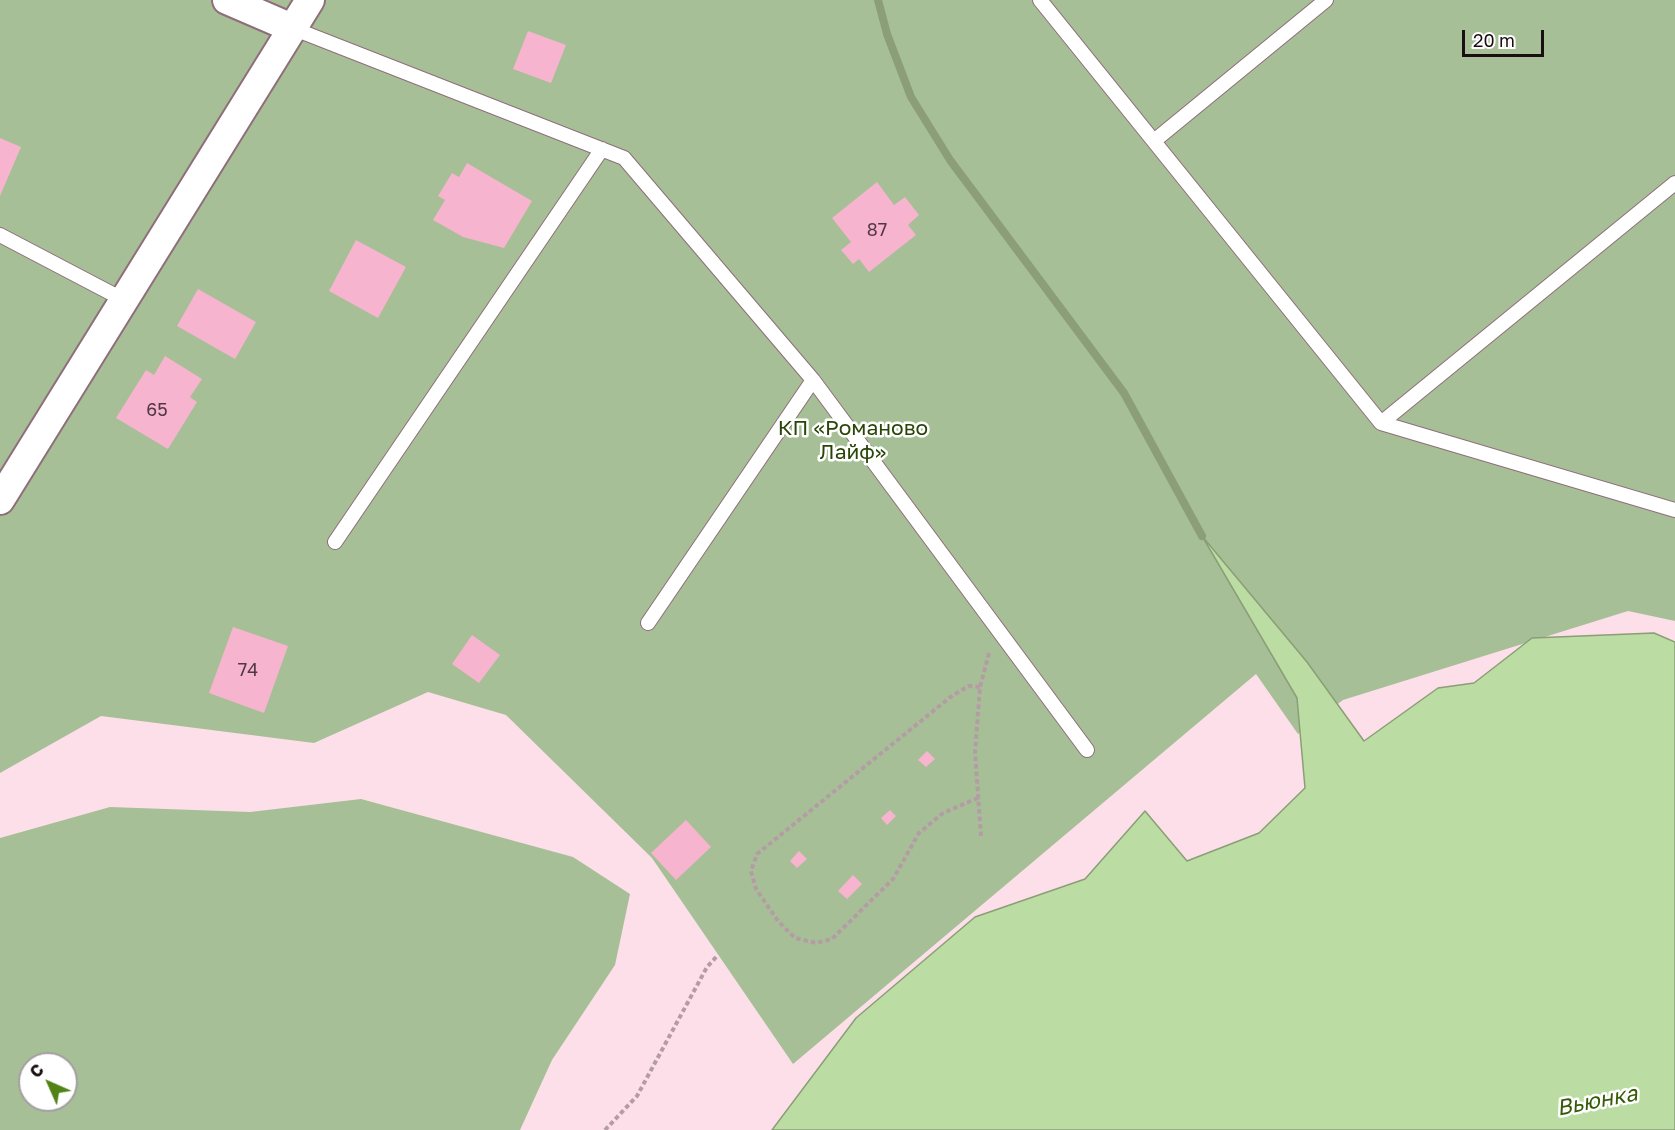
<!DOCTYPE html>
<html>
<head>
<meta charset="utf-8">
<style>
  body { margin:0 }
  #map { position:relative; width:1675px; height:1130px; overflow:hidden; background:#fddfea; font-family:"Golos Text",sans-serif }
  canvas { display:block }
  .north { position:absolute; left:18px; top:1052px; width:60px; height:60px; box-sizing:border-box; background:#fff; border:2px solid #a39fa1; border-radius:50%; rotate:315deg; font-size:16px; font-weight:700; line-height:24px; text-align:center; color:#1a0e13 }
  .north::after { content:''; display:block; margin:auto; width:21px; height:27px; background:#518316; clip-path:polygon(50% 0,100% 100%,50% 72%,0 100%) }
  .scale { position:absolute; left:1462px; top:30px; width:82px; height:27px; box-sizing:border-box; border:3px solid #1a0e13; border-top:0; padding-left:8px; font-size:18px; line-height:21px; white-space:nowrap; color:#1a0e13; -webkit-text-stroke:4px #fff; paint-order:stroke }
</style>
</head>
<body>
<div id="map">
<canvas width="1675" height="1130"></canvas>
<div class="north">С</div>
<div class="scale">20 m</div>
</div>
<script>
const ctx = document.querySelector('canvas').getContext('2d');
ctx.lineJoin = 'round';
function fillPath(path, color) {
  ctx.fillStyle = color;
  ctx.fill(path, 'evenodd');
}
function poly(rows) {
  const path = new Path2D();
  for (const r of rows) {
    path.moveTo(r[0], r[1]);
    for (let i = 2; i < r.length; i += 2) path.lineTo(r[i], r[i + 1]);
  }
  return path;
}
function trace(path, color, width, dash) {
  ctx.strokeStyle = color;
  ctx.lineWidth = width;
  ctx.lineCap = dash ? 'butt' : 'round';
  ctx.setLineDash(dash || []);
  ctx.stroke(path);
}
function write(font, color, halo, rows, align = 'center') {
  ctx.font = font + ' "Golos Text",sans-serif';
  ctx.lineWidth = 5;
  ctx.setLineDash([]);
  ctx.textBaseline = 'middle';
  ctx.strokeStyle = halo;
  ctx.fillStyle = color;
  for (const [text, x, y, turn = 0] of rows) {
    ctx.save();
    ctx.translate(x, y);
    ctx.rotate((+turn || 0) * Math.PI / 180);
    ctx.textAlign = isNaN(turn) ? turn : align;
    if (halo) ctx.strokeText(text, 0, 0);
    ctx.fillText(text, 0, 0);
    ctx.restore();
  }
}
const green = poly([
  [0,0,1675,0,1675,621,1628,611,1343,700,1298,734,1256,674,793,1064,652,858,506,715,428,692,314,743,101,716,0,773],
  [361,799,573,857,630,894,615,965,552,1060,520,1130,0,1130,0,838,110,807,250,812],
  [30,1064,66,1064,66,1100,30,1100]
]);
const water = poly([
  [1202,536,1307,662,1364,741,1438,688,1474,683,1532,638,1654,633,1675,642,1675,1130,772,1130,856,1018,975,917,1085,879,1145,811,1187,861,1259,833,1305,788,1297,698,1202,536]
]);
const stream = poly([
  [878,0,887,34,911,97,950,160,1124,393,1202,536]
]);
const building = poly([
  [528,31,566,45,551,83,513,69],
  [0,138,21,147,0,196],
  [467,163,532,201,504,248,463,237,433,220,445,200,438,196,452,173,459,177],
  [877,182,894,205,905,197,919,215,908,225,916,235,869,272,859,259,853,264,841,250,851,242,832,218],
  [356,240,406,267,378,318,329,291],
  [198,289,256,322,235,359,177,326],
  [165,356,202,379,190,397,197,402,168,449,116,418,146,370,154,375],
  [233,627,288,646,264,713,209,693],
  [472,635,500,655,479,683,452,664],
  [927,751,935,759,926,767,918,760],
  [890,810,896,816,887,825,881,818],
  [686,820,711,847,676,880,651,853],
  [799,851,807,859,797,868,790,861],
  [853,875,862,884,847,899,838,891]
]);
const path = poly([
  [978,798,943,813,919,833,893,879,832,939,816,943,795,938,778,921,756,889,751,871,757,854,953,695,969,686,980,687],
  [981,836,975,753,980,687,989,653],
  [605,1130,637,1096,707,967,717,956]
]);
const lane = poly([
  [1040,0,1381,423,1675,183],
  [292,28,624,158,813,380,1087,750],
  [1154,141,1326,0],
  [0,235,124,300],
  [1381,423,1675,510],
  [335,542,602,149],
  [648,623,813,380]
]);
const street = poly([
  [227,0,292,28],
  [0,500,310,0]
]);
const numberNames = [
  ["87",877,230],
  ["65",157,410],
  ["74",248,670]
];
const parkNames = [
  ["КП «Романово",853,428],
  ["Лайф»",853,452]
];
const waterNames = [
  ["Вьюнка",1597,1101,-11]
];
fillPath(green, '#a7bf96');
fillPath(water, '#bbdca2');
trace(water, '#8b9e77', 1.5);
trace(stream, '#8b9e77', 8);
fillPath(building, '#f7b4ce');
trace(lane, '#8e6e7a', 16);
trace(street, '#8e6e7a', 32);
trace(path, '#b49ca5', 4, [4.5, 3]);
trace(lane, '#fff', 14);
trace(street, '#fff', 28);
write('18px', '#513842', null, numberNames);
write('21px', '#294608', '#fff', parkNames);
write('italic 22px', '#365b06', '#fff', waterNames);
</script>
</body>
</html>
